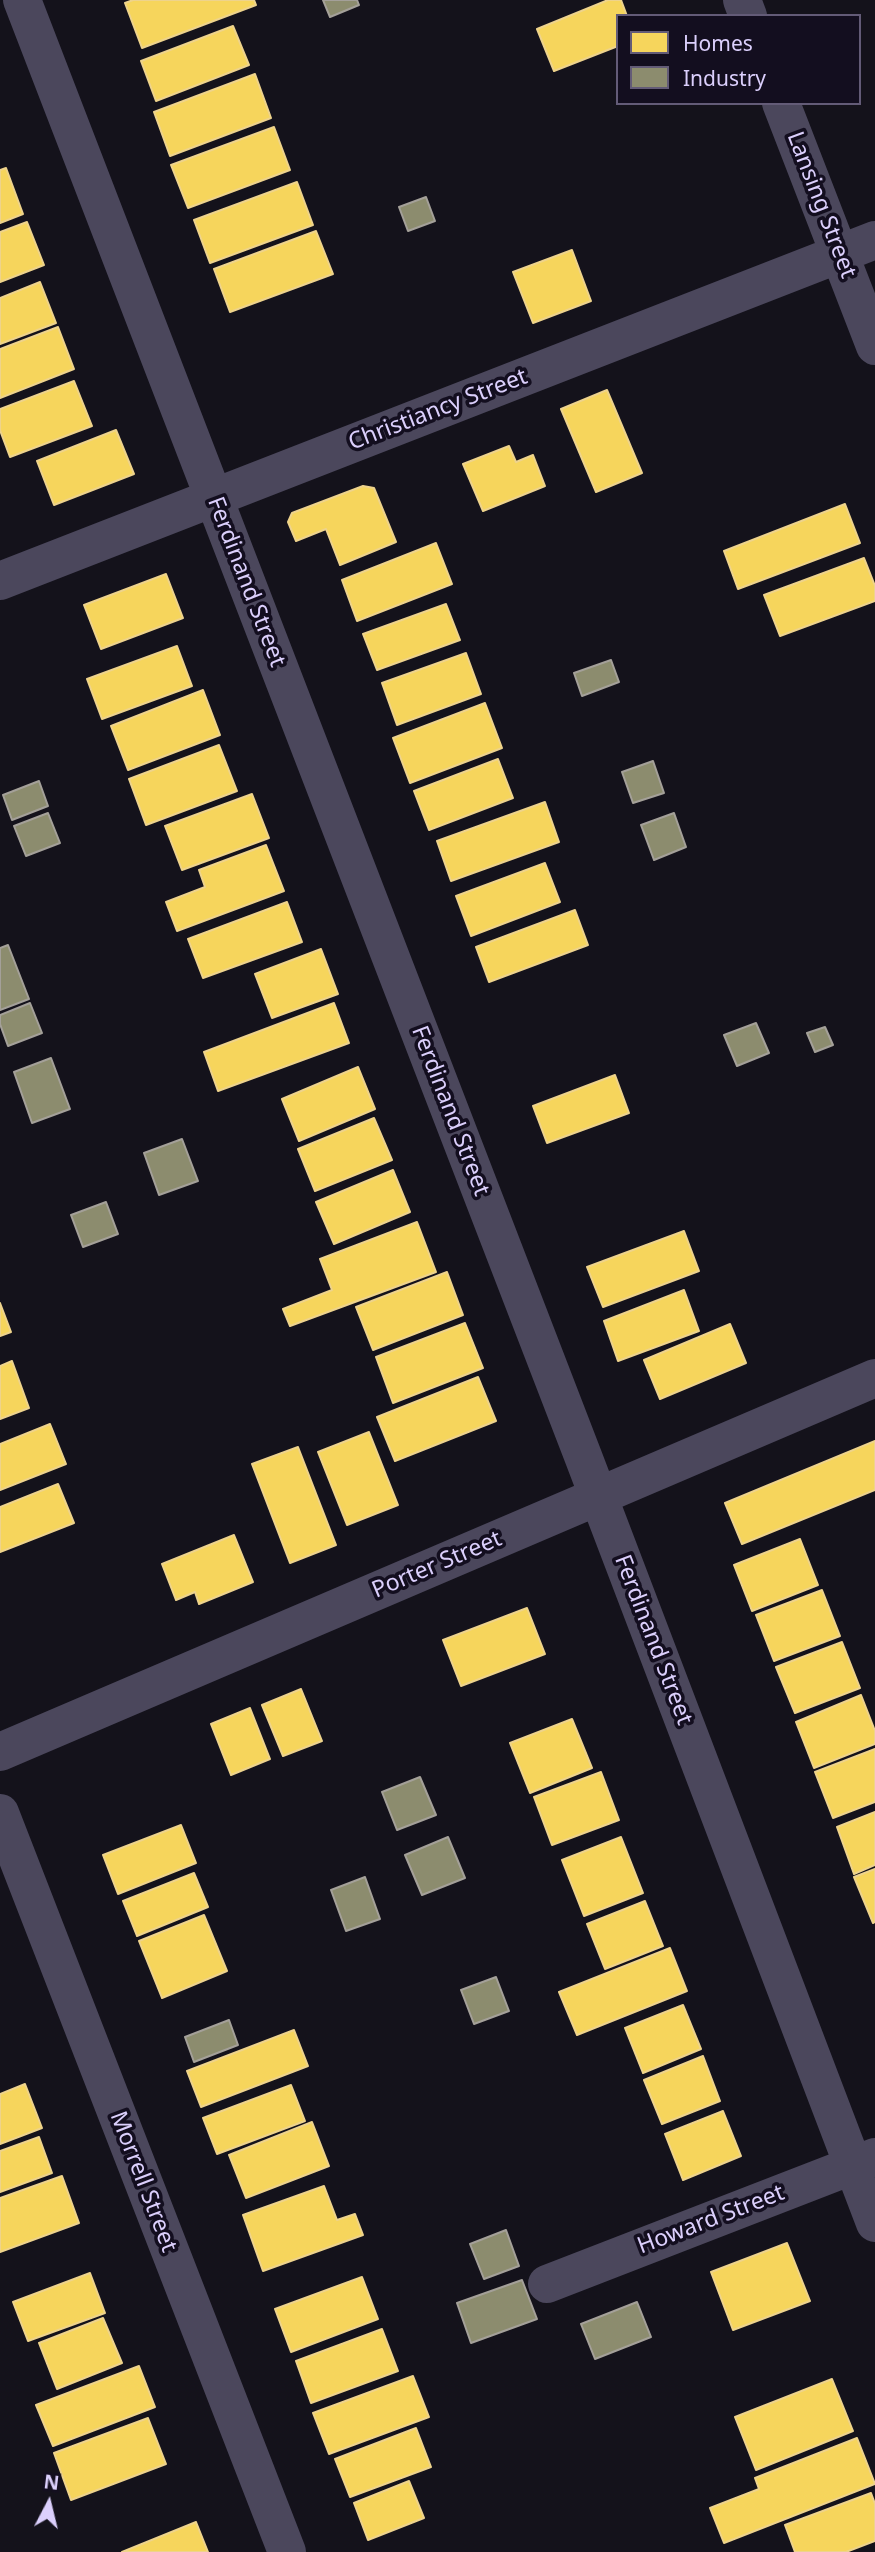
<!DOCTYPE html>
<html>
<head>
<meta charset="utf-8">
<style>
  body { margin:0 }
  #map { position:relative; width:875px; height:2552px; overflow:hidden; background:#14121b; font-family:"Noto Sans",sans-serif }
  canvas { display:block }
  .legend { position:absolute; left:616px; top:14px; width:245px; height:91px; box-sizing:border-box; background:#130e1f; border:2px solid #635b77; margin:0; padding:9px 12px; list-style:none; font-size:21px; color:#dbcffc }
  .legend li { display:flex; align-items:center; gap:14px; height:35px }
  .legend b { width:35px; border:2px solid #635b77 }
  .north { position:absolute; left:14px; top:2468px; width:70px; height:70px; -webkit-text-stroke:5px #130e1f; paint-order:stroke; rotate:7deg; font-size:19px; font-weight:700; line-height:28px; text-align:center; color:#dbcffc }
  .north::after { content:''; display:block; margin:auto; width:24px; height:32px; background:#dbcffc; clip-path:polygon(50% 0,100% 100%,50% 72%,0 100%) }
</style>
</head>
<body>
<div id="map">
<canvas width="875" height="2552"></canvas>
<ul class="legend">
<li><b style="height:19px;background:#f6d55c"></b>Homes</li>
<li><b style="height:19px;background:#8c8c6e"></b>Industry</li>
</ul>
<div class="north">N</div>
</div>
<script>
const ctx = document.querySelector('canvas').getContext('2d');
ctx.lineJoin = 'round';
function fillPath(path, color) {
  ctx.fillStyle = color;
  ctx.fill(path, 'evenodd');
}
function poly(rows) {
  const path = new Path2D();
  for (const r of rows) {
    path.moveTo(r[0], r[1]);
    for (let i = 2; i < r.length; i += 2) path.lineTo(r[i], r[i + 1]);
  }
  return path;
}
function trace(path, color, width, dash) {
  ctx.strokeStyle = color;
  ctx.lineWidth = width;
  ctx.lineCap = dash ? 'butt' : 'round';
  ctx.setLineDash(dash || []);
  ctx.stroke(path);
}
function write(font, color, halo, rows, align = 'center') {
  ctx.font = font + ' "Noto Sans",sans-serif';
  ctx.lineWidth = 7;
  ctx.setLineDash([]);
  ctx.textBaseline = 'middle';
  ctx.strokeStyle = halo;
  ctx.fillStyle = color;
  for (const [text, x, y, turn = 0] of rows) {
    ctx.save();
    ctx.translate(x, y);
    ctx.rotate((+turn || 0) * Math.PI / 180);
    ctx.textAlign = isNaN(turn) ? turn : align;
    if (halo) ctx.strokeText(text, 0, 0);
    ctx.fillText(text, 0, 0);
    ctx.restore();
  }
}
const homes = poly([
  [133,0,254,0,256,5,142,48,125,3,133,0],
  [608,0,621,0,627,16,618,16,618,46,554,71,537,29,608,0],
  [233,26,249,65,156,101,141,61,233,26],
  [255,74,271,118,170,156,154,112,255,74],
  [274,127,290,170,188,208,171,165,274,127],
  [6,168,23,214,0,223,0,170,6,168],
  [297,182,313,225,210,263,194,220,297,182],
  [27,222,44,265,0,282,0,232,27,222],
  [316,231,333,274,230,312,214,269,316,231],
  [572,250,591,301,533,323,513,272,572,250],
  [40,282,56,323,0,344,0,298,40,282],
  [58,327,74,369,0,398,0,349,58,327],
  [74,381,92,426,10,457,0,430,0,409,74,381],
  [607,390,642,473,596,492,561,409,607,390],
  [116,430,134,474,54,505,37,461,116,430],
  [509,446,516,462,533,455,545,486,483,511,463,464,509,446],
  [363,486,374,488,396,542,340,565,326,529,296,541,288,522,292,513,363,486],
  [845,504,860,543,738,589,724,551,845,504],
  [436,543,452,584,357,621,342,580,436,543],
  [864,558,875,586,875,601,780,636,764,595,864,558],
  [166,574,183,618,101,649,84,605,166,574],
  [446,604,460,640,377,670,363,634,446,604],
  [177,646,192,686,102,719,87,679,177,646],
  [466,653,481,694,397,725,382,683,466,653],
  [203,690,220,735,128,770,111,726,203,690],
  [485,703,502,748,410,783,393,738,485,703],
  [219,745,237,791,146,825,129,779,219,745],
  [498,759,513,798,429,830,414,791,498,759],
  [252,794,269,838,182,870,165,826,252,794],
  [545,802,559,842,451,881,437,841,545,802],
  [266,845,284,891,177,931,166,902,205,887,199,870,266,845],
  [545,863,560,902,471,936,456,896,545,863],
  [287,902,302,942,203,978,188,939,287,902],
  [575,910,588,945,489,982,476,947,575,910],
  [321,949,338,994,272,1018,255,974,321,949],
  [334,1003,349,1043,218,1091,204,1052,334,1003],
  [358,1067,375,1109,299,1141,282,1099,358,1067],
  [615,1075,629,1113,547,1143,533,1106,615,1075],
  [374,1118,392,1160,315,1191,298,1149,374,1118],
  [393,1170,410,1212,334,1244,316,1202,393,1170],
  [417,1222,436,1272,290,1326,283,1309,332,1290,320,1259,417,1222],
  [684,1231,699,1271,603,1307,587,1267,684,1231],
  [447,1272,463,1315,373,1350,356,1307,447,1272],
  [684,1290,699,1331,618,1361,604,1321,684,1290],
  [0,1303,11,1332,0,1336,0,1303],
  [465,1323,483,1368,393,1403,376,1357,465,1323],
  [730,1324,746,1363,660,1399,644,1360,730,1324],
  [12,1361,29,1408,0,1419,0,1366,12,1361],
  [478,1377,496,1421,395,1461,377,1417,478,1377],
  [50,1424,66,1464,0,1490,0,1444,50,1424],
  [369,1432,398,1505,347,1525,318,1452,369,1432],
  [875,1441,875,1490,742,1544,725,1503,875,1441],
  [298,1447,336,1545,290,1563,252,1464,298,1447],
  [58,1484,74,1523,0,1552,0,1507,58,1484],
  [234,1535,253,1582,199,1604,195,1592,176,1600,162,1564,234,1535],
  [800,1539,818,1585,752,1611,734,1565,800,1539],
  [822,1590,840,1636,774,1661,756,1615,822,1590],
  [527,1608,545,1654,461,1686,443,1640,527,1608],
  [842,1642,860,1688,795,1713,776,1667,842,1642],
  [301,1689,322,1741,283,1756,262,1705,301,1689],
  [861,1695,875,1731,875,1744,814,1768,796,1722,861,1695],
  [250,1708,270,1759,231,1775,211,1724,250,1708],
  [572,1719,592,1768,530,1793,510,1743,572,1719],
  [875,1749,875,1802,833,1818,815,1772,875,1749],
  [601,1772,619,1820,552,1845,534,1797,601,1772],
  [875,1812,875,1865,854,1874,837,1827,875,1812],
  [181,1825,196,1863,118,1894,103,1855,181,1825],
  [621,1837,643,1893,584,1916,562,1860,621,1837],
  [875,1869,875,1922,873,1923,854,1877,875,1869],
  [194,1873,208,1907,137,1936,123,1901,194,1873],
  [645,1901,663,1946,605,1969,587,1924,645,1901],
  [204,1915,227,1971,162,1998,139,1941,204,1915],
  [670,1948,687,1991,577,2035,559,1992,670,1948],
  [683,2005,701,2049,643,2073,625,2028,683,2005],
  [294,2030,308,2066,201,2107,187,2071,294,2030],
  [703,2056,720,2101,662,2124,644,2080,703,2056],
  [25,2084,42,2128,0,2144,0,2094,25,2084],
  [291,2085,305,2121,217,2154,203,2118,291,2085],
  [723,2111,741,2156,683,2180,665,2134,723,2111],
  [312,2122,329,2166,246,2198,229,2155,312,2122],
  [39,2137,52,2173,0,2192,0,2151,39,2137],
  [62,2176,79,2223,0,2252,0,2198,62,2176],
  [324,2186,337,2220,355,2214,363,2235,263,2271,243,2215,324,2186],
  [787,2243,810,2301,733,2330,711,2272,787,2243],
  [90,2273,105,2313,28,2341,13,2302,90,2273],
  [362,2277,378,2319,291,2352,275,2309,362,2277],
  [103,2318,122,2363,57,2389,39,2343,103,2318],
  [382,2329,398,2371,311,2403,296,2361,382,2329],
  [139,2366,155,2407,53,2446,36,2405,139,2366],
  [413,2376,429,2417,329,2454,313,2413,413,2376],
  [832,2379,853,2431,756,2470,735,2417,832,2379],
  [148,2418,166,2464,71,2500,54,2453,148,2418],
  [416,2428,431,2467,350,2497,335,2459,416,2428],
  [857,2438,875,2484,724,2543,710,2508,759,2489,755,2478,857,2438],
  [409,2481,424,2518,368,2540,354,2503,409,2481],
  [871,2493,875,2504,875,2541,846,2552,795,2552,785,2525,871,2493],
  [196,2522,208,2552,122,2552,196,2522]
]);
const industry = poly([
  [323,0,357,0,359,5,330,17,323,0],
  [426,197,435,221,408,231,399,207,426,197],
  [611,660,619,682,582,696,574,673,611,660],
  [653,761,664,793,633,803,622,772,653,761],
  [39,781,48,806,12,820,3,795,39,781],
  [48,813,60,843,26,856,14,826,48,813],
  [674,813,686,847,654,860,641,825,674,813],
  [8,945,29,999,0,1010,0,948,8,945],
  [30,1003,42,1033,8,1046,0,1024,0,1015,30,1003],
  [756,1023,769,1053,737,1066,724,1035,756,1023],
  [825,1027,833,1045,815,1052,807,1033,825,1027],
  [51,1058,70,1109,32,1123,14,1072,51,1058],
  [182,1139,198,1181,159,1195,144,1153,182,1139],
  [106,1202,118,1234,83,1247,71,1215,106,1202],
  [420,1777,436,1815,397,1830,382,1792,420,1777],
  [448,1837,465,1878,422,1895,405,1855,448,1837],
  [365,1877,380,1919,346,1931,331,1890,365,1877],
  [496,1977,509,2011,474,2024,461,1990,496,1977],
  [229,2020,238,2045,194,2062,185,2037,229,2020],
  [506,2230,519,2266,484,2279,470,2244,506,2230],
  [522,2280,537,2319,471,2343,457,2303,522,2280],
  [637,2302,651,2337,595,2359,581,2324,637,2302]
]);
const minor = poly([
  [22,0,583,1456,875,2223],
  [742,0,748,16],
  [781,103,875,346],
  [0,581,875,240],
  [0,1752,875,1378],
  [0,1813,287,2552],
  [547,2284,875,2157]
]);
const streetNames = [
  ["Lansing Street",821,205,69],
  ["Christiancy Street",438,410,-21],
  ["Ferdinand Street",246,582,69],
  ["Ferdinand Street",450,1111,69],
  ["Porter Street",437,1565,-23],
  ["Ferdinand Street",653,1640,69],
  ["Morrell Street",143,2182,69],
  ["Howard Street",711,2220,-21]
];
fillPath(homes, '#f6d55c');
trace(homes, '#eed38c', 2);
fillPath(industry, '#8c8c6e');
trace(industry, '#a4a099', 2);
trace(minor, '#4b475c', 38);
write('23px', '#dbcffc', '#130e1f', streetNames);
</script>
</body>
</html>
